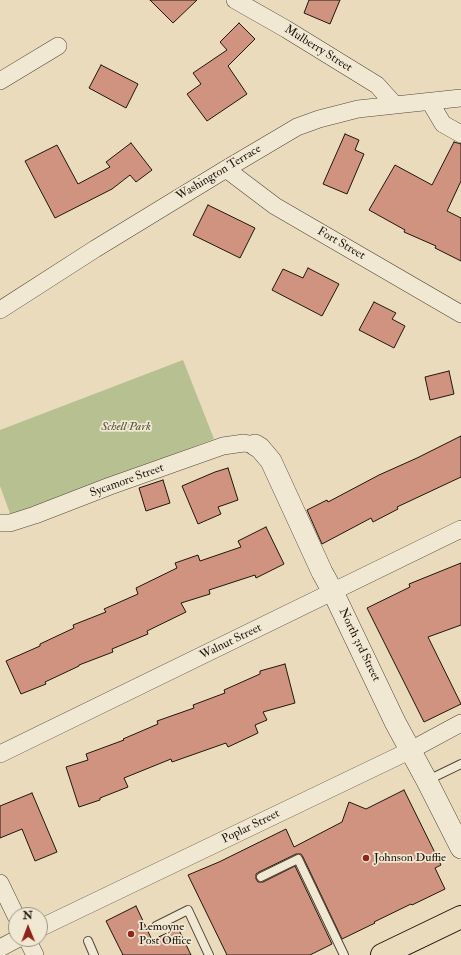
<!DOCTYPE html>
<html>
<head>
<meta charset="utf-8">
<style>
  body { margin:0 }
  #map { position:relative; width:461px; height:955px; overflow:hidden; background:#e9dbbc; font-family:"IM FELL Double Pica",serif }
  canvas { display:block }
  .north { position:absolute; left:8px; top:907px; width:40px; height:40px; box-sizing:border-box; background:#f1e8d3; border:1px solid #9d9484; border-radius:50%; rotate:359deg; font-size:11px; font-weight:700; line-height:16px; text-align:center; color:#20160d }
  .north::after { content:''; display:block; margin:auto; width:14px; height:18px; background:#8f2418; clip-path:polygon(50% 0,100% 100%,50% 72%,0 100%) }
</style>
</head>
<body>
<div id="map">
<canvas width="461" height="955"></canvas>
<div class="north">N</div>
</div>
<script>
const ctx = document.querySelector('canvas').getContext('2d');
ctx.lineJoin = 'round';
function fillPath(path, color) {
  ctx.fillStyle = color;
  ctx.fill(path, 'evenodd');
}
function poly(rows) {
  const path = new Path2D();
  for (const r of rows) {
    path.moveTo(r[0], r[1]);
    for (let i = 2; i < r.length; i += 2) path.lineTo(r[i], r[i + 1]);
  }
  return path;
}
function trace(path, color, width, dash) {
  ctx.strokeStyle = color;
  ctx.lineWidth = width;
  ctx.lineCap = dash ? 'butt' : 'round';
  ctx.setLineDash(dash || []);
  ctx.stroke(path);
}
function write(font, color, halo, rows, align = 'center') {
  ctx.font = font + ' "IM FELL Double Pica",serif';
  ctx.lineWidth = 3.5;
  ctx.setLineDash([]);
  ctx.textBaseline = 'middle';
  ctx.strokeStyle = halo;
  ctx.fillStyle = color;
  for (const [text, x, y, turn = 0] of rows) {
    ctx.save();
    ctx.translate(x, y);
    ctx.rotate((+turn || 0) * Math.PI / 180);
    ctx.textAlign = isNaN(turn) ? turn : align;
    if (halo) ctx.strokeText(text, 0, 0);
    ctx.fillText(text, 0, 0);
    ctx.restore();
  }
}
const green = poly([
  [183,360,214,439,11,516,0,486,0,430]
]);
const building = poly([
  [150,0,197,0,173,23,150,0],
  [309,0,340,0,330,24,304,13,309,0],
  [239,23,255,39,228,66,247,94,207,121,187,94,201,84,193,73,227,50,220,42,239,23],
  [101,65,138,84,126,108,89,88,101,65],
  [345,134,359,140,355,150,364,154,347,194,323,184,345,134],
  [454,142,461,144,461,181,447,211,461,218,461,261,435,248,436,246,404,232,405,230,369,210,395,165,432,185,454,142],
  [131,143,152,170,136,182,130,175,112,189,55,218,25,161,57,145,78,184,110,167,106,162,131,143],
  [208,205,255,228,240,258,193,235,208,205],
  [308,268,339,284,322,316,272,290,283,269,303,278,308,268],
  [374,302,396,313,392,319,405,326,394,348,359,330,374,302],
  [449,371,454,394,430,400,425,377,449,371],
  [461,436,461,477,397,507,398,509,373,522,371,518,322,544,307,510,327,500,328,502,379,475,417,458,461,436],
  [228,468,238,500,218,507,221,514,198,524,182,486,215,472,228,468],
  [163,480,170,503,146,511,139,488,163,480],
  [266,527,284,564,256,578,255,575,209,590,210,594,181,603,186,612,147,631,148,634,112,649,113,652,79,665,79,666,45,682,46,684,21,694,6,661,40,646,40,644,74,628,73,625,106,612,104,609,138,594,136,588,177,568,175,563,198,555,200,561,241,547,238,541,266,527],
  [461,563,461,625,428,637,461,704,424,722,367,608,410,587,409,584,461,563],
  [285,664,295,703,263,712,267,720,255,725,258,733,228,747,226,743,172,762,171,759,124,778,128,787,100,798,100,800,79,807,66,767,88,760,86,754,124,740,123,739,158,724,157,721,194,708,193,705,225,693,224,690,260,674,260,671,285,664],
  [404,790,441,865,435,868,445,889,412,905,411,904,374,922,375,923,342,939,303,857,301,854,296,854,259,872,256,874,256,879,258,882,263,882,295,866,332,944,310,955,227,955,188,875,219,862,286,829,294,847,342,822,349,802,366,809,404,790],
  [32,793,57,852,35,861,22,829,0,838,0,806,32,793],
  [136,906,152,940,178,928,191,955,122,955,123,955,106,921,136,906]
]);
const service = poly([
  [428,780,461,764],
  [261,877,298,859,344,955],
  [156,926,188,910,209,955],
  [88,941,94,955]
]);
const minor = poly([
  [235,0,286,29,377,85,395,105],
  [0,81,58,46],
  [430,102,443,124,461,134],
  [226,169,275,206,461,314],
  [0,310,95,249,226,169,297,127,319,119,358,109,461,98],
  [0,523,10,523,35,515,110,486,223,446,244,443,255,445],
  [0,754,461,529],
  [0,883,16,916],
  [40,928,411,750,461,723],
  [27,939,35,955],
  [0,948,17,939]
]);
const tertiary = poly([
  [255,445,260,448,271,461,322,572,333,592,395,722,427,781,461,848]
]);
const primary = poly([
  [382,955,461,917]
]);
const markers = [
  [366,858,4,"#8f2418"],
  [131,934,4,"#8f2418"]
];
const streetNames = [
  ["Mulberry Street",318,49,32],
  ["Washington Terrace",219,173,-31],
  ["Fort Street",341,244,30],
  ["Sycamore Street",127,481,-20],
  ["Walnut Street",231,642,-26],
  ["North 3rd Street",359,645,64],
  ["Poplar Street",251,827,-26]
];
const parkNames = [
  ["Schell Park",126,427]
];
const poiNames = [
  ["Johnson Duffie",374,858],
  ["Lemoyne",139,927],
  ["Post Office",139,941]
];
fillPath(green, '#b6c091');
fillPath(building, '#d09380');
trace(building, '#20160d', 1);
trace(service, '#524739', 10);
trace(minor, '#524739', 18);
trace(tertiary, '#524739', 22);
trace(primary, '#20160d', 24);
trace(service, '#f1e8d3', 8);
trace(minor, '#f1e8d3', 17);
trace(tertiary, '#f1e8d3', 21);
trace(primary, '#e9dbbc', 22);
for (const [x, y, r, color] of markers) {
  const dot = new Path2D();
  dot.arc(x, y, r, 0, 2 * Math.PI);
  ctx.fillStyle = color;
  ctx.fill(dot);
  trace(dot, '#f1e8d3', 1.5);
}
write('12px', '#20160d', '#f1e8d3', streetNames);
write('italic 12px', '#54523b', '#f1e8d3', parkNames);
write('12px', '#20160d', '#f1e8d3', poiNames, 'left');
</script>
</body>
</html>
